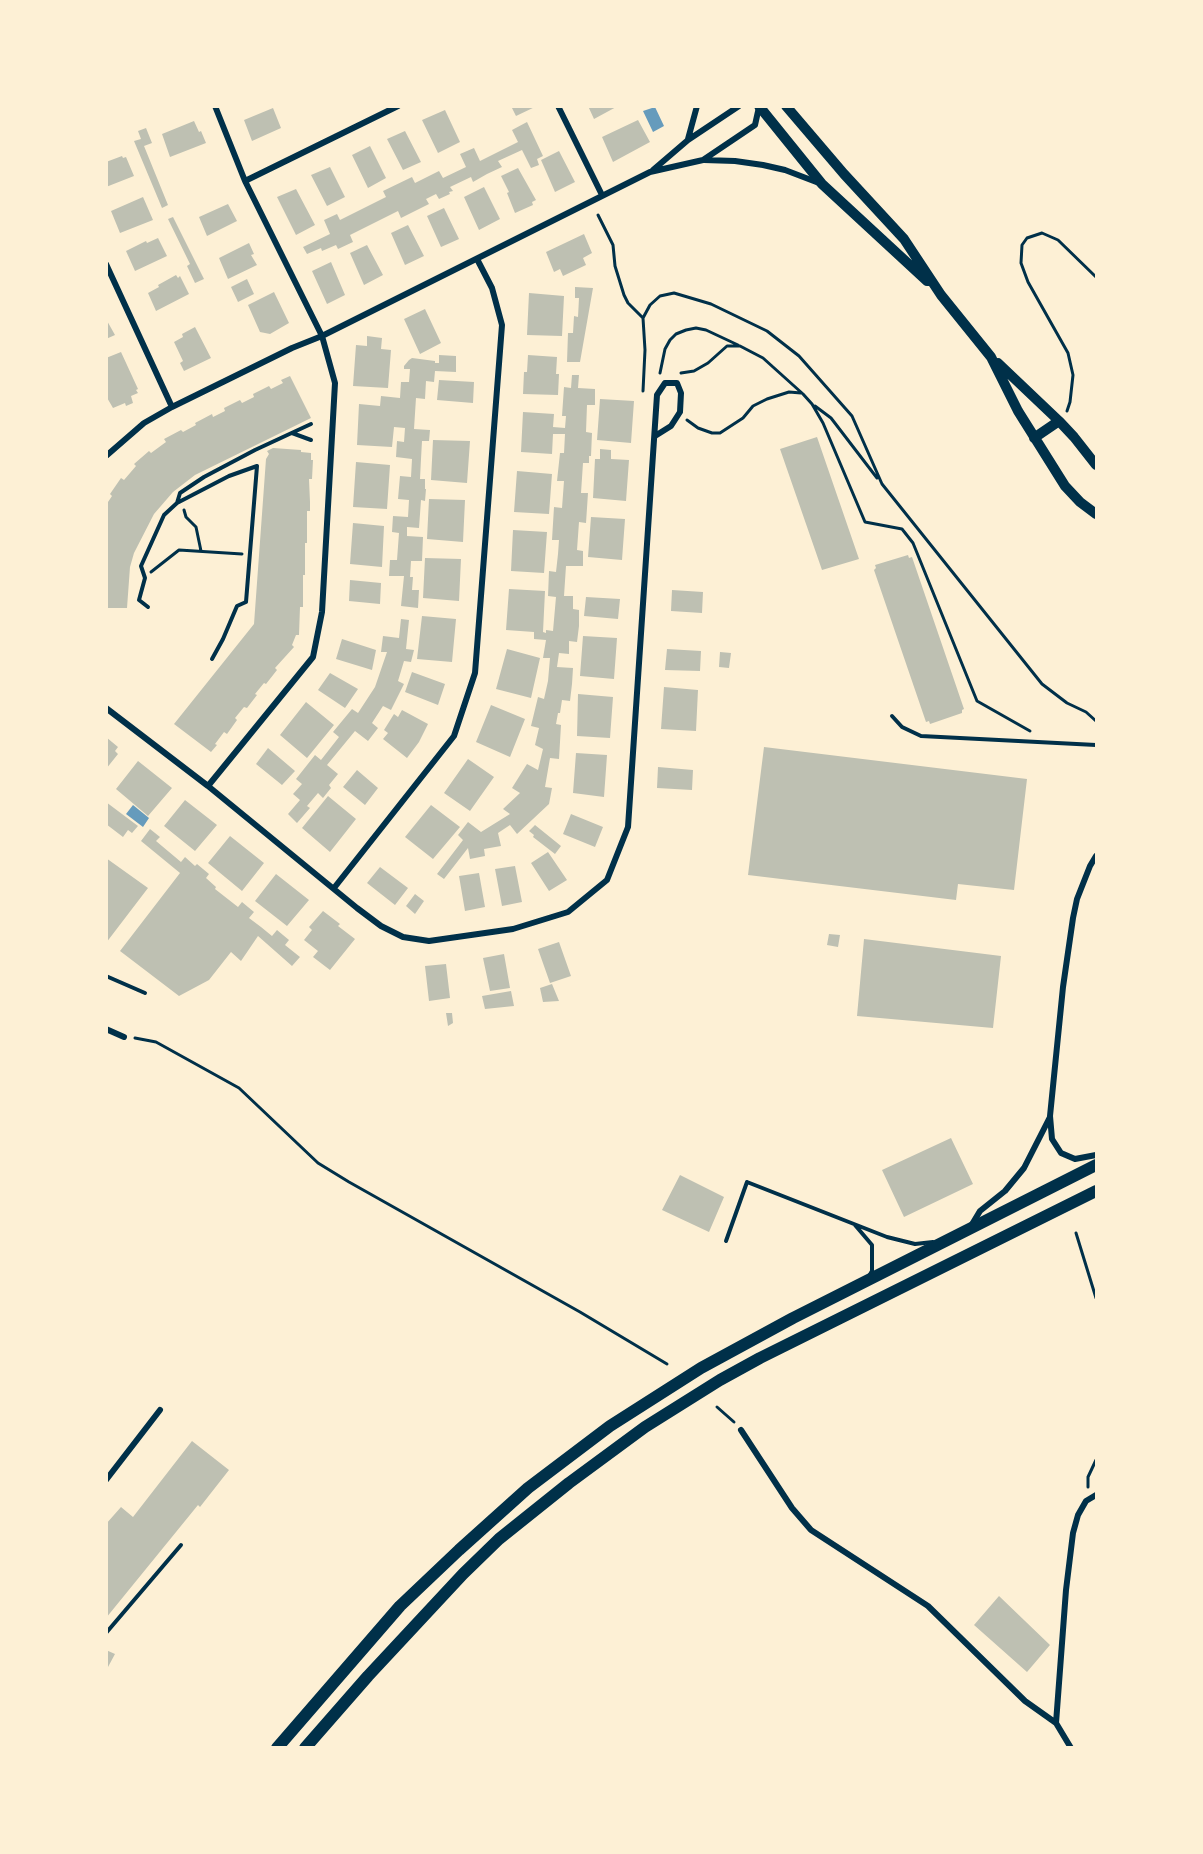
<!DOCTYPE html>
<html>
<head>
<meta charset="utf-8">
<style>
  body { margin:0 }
  #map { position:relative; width:1203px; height:1854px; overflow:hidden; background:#fdf0d5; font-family:"DM Sans",sans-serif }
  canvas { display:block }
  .frame { position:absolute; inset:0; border:108px solid #fdf0d5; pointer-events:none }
</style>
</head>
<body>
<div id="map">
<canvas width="1203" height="1854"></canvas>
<div class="frame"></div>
</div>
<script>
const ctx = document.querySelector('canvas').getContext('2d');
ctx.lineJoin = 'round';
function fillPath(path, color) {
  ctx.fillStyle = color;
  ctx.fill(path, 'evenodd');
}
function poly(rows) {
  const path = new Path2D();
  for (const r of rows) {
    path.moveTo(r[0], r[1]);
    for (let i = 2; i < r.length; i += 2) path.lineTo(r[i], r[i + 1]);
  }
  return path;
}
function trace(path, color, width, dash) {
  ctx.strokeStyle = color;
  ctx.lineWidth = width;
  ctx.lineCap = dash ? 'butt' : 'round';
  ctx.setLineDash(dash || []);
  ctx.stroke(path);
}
const water = poly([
  [655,107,664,126,653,132,643,111],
  [133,805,149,818,143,827,126,814]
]);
const building = poly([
  [511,106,537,106,516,116],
  [588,106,618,106,594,119],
  [273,108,281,128,252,141,244,120],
  [445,110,460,142,438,153,422,120],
  [638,120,650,142,613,162,602,137],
  [194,121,199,132,201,131,206,143,170,157,162,134],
  [527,122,543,156,537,159,539,165,531,168,522,150,498,161,502,167,487,174,473,182,471,177,450,187,453,191,449,192,450,194,439,199,436,194,426,199,429,204,401,218,398,211,350,235,353,242,338,249,336,245,322,251,321,248,307,254,303,247,330,234,324,220,337,214,340,220,386,197,383,191,412,177,415,183,439,171,443,178,466,167,460,154,474,148,480,161,518,142,512,130],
  [146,128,152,143,144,146,168,205,162,208,134,141,141,139,138,131],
  [405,131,421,162,403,170,387,139],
  [370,146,386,178,368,188,352,155],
  [559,151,575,182,555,192,541,160],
  [122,156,123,158,126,157,134,176,106,187,106,162],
  [330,167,345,197,327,206,311,175],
  [518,168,536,200,532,202,533,205,515,213,507,193,509,192,501,176],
  [484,187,500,219,479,230,464,197],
  [296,189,315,225,296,235,277,197],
  [143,197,153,220,120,233,111,211],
  [228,204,237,221,207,236,199,217],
  [444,208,459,239,441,247,427,216],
  [173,217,204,279,195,283,187,266,190,264,168,219],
  [408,225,424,256,405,265,391,233],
  [584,234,592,253,583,258,586,265,563,276,560,269,554,272,546,252],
  [158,238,167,256,135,271,126,251,146,241,147,243],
  [249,243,254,254,251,255,257,265,228,279,219,258],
  [367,245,383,275,364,285,350,253],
  [331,262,345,295,327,304,312,271],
  [176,275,178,278,180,276,189,294,156,311,148,293,159,287,158,285],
  [247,279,254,294,238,302,231,287],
  [575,287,593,288,580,362,567,362,568,333,573,333,574,316,578,317,579,298,575,298],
  [274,292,289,323,270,334,260,332,248,305],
  [529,293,564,296,562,336,527,335],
  [425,309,441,343,420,354,404,319],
  [106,319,115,335,106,339],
  [195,327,211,358,184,371,180,363,183,361,174,342,183,337,182,334],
  [367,336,382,338,381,349,391,350,388,388,353,386,356,345,367,346],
  [121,352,138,389,136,390,138,393,131,396,133,403,126,406,125,403,113,408,106,396,106,358],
  [439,355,456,356,456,372,435,371,434,382,426,381,425,399,416,398,414,429,430,430,429,441,422,441,421,459,420,479,425,479,425,489,426,489,425,501,421,500,419,528,407,527,407,536,423,537,422,561,411,561,410,577,413,577,412,590,419,590,418,608,401,606,404,576,389,576,390,560,397,560,399,533,392,532,393,516,408,517,409,500,398,499,400,476,411,477,412,459,396,457,397,441,404,442,405,428,394,427,392,447,357,445,359,404,380,406,381,396,400,398,401,382,409,382,410,369,404,369,404,366,409,360,412,358,435,361,435,363,439,363],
  [528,355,557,357,556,374,559,374,558,395,523,394,524,372,527,372],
  [572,375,579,375,578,388,595,389,595,405,587,405,586,432,592,433,591,456,589,456,589,463,583,463,581,493,588,493,586,523,579,522,577,550,583,551,583,566,566,566,564,596,573,596,573,609,579,610,579,626,577,642,569,641,569,654,559,653,557,667,573,668,572,684,570,701,562,700,560,713,558,713,556,724,561,725,559,759,550,758,545,787,552,788,549,804,517,834,510,825,498,833,501,846,484,849,485,856,470,859,468,848,444,879,437,874,463,840,458,835,468,822,481,832,510,814,503,809,520,793,512,788,527,764,538,770,543,749,535,745,539,728,531,726,538,697,544,699,548,681,550,658,543,658,546,640,534,639,534,632,506,630,509,589,545,591,543,632,546,633,546,630,553,631,556,597,548,596,549,571,556,572,558,554,559,540,552,540,554,507,562,508,564,481,557,481,560,453,564,453,565,434,553,434,552,454,521,452,523,412,554,414,553,427,565,428,566,416,562,416,564,387,571,388],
  [290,376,311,418,195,475,173,492,154,514,134,553,130,567,127,608,106,608,106,505,112,496,110,494,121,478,124,480,136,466,134,464,149,451,151,453,166,442,164,439,181,430,183,432,196,425,195,423,212,414,213,417,225,411,224,408,240,400,242,403,254,397,253,394,269,386,271,389,283,383,281,380],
  [439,380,474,382,473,403,437,400],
  [600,399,634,401,631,443,597,440],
  [817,437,859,559,822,570,780,449],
  [433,440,470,441,467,483,431,480],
  [273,448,301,450,301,452,311,453,311,460,313,460,312,479,309,479,310,502,310,511,307,511,307,543,305,543,305,575,303,575,303,607,300,607,299,635,296,635,292,645,294,647,275,668,277,670,266,684,264,683,255,694,257,695,247,708,244,707,235,718,237,720,227,734,224,732,215,744,217,745,211,752,174,724,254,624,266,459,269,454,267,451],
  [600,449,611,450,611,459,629,460,626,501,593,498,595,459,600,459],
  [356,462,390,465,387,509,353,507],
  [517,471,552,474,549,514,514,512],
  [429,499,465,500,463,542,427,539],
  [591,517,625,519,622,560,588,557],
  [353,523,384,526,382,567,350,564],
  [513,530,547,532,544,573,511,571],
  [908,555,909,558,912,557,964,709,962,710,962,713,930,724,929,721,926,722,874,570,876,568,875,565],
  [425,558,461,559,459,601,423,598],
  [350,580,381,583,380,604,349,601],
  [672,590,703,592,702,613,671,611],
  [586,597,620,599,618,619,584,616],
  [422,616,456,619,452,662,417,659],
  [401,619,409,620,406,649,414,650,411,662,404,661,398,681,404,684,391,710,383,706,372,723,378,728,368,741,355,731,327,765,338,774,329,785,331,788,323,798,318,793,307,806,310,808,297,823,288,814,300,800,293,794,302,784,296,779,315,755,321,760,339,737,333,732,352,709,358,713,375,687,387,652,381,652,383,636,399,638],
  [583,636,617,638,614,679,580,676],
  [342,639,376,650,372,670,336,659],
  [507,649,540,658,531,698,496,689],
  [667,649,701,651,700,671,665,670],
  [720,652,731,653,729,668,719,667],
  [412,672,445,684,438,705,405,692],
  [330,673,358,689,345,708,318,690],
  [664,687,698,690,696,731,661,729],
  [578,694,613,697,610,738,577,736],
  [306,702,334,725,307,758,280,735],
  [491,705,525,719,510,757,476,742],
  [402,710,428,724,419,742,407,758,383,739,388,733,384,730,394,714,398,717],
  [106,737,118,747,115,751,118,754,106,769],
  [764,747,1027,779,1014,890,958,884,956,900,748,875],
  [268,748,295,771,282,785,256,764],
  [576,753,607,755,604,797,573,793],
  [468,759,494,777,470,811,444,793],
  [138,761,172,788,148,816,116,789],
  [658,767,693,770,692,790,657,788],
  [357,770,378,788,365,805,343,787],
  [328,796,356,819,330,852,302,828],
  [185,800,217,825,195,851,164,826],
  [106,802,138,826,132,833,128,830,123,837,106,824],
  [431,805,460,827,433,859,405,837],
  [571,814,603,827,595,847,563,834],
  [535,825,561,846,555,854,533,837,534,835,529,831],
  [150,829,160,837,156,841,181,862,185,857,195,866,197,864,209,874,206,878,216,887,215,889,238,907,242,902,254,912,249,918,261,927,272,936,277,930,289,940,285,945,300,957,292,966,258,936,241,961,231,952,209,980,179,996,120,951,180,873,141,841],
  [230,836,264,863,242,891,208,863],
  [548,852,567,880,549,891,531,863],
  [106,858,148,888,106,943],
  [515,866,522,902,502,906,495,869],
  [380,867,408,888,395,905,367,883],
  [479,873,485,907,465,911,459,876],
  [276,874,309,900,287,926,255,901],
  [415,894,424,901,415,914,406,906],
  [323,911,340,924,338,926,355,939,330,970,313,957,318,951,304,940,312,930,309,927],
  [829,934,840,935,838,947,827,945],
  [864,939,1001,956,993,1028,857,1016],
  [559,942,571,976,550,983,538,949],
  [504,954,510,988,490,991,483,958],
  [446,964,450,998,429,1001,425,966],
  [552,984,559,1001,543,1002,540,988],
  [511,991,514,1006,485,1009,482,996],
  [446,1013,452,1013,453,1023,448,1026],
  [951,1138,973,1184,904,1217,882,1170],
  [680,1175,724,1197,709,1232,662,1210],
  [192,1441,229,1470,200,1507,198,1505,106,1618,106,1524,121,1507,133,1517],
  [999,1596,1050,1645,1027,1672,974,1625],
  [106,1650,115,1654,108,1667,106,1666]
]);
const path = poly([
  [598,215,613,245,615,266,624,295,628,303,643,318],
  [660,373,665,349,670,340,676,334,686,330,696,328,706,330,738,345],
  [681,373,694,371,708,363,727,346,740,346,763,358,803,394,812,404,823,423,865,522,902,529,913,543,977,701,1030,731],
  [643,391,645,350,643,318,650,305,660,296,674,293,711,304,767,331,799,356,852,416,882,484,1042,684,1067,703,1086,712,1096,721],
  [815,406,831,418,877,478],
  [1067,411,1070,402,1073,375,1068,353,1028,282,1021,263,1022,245,1027,238,1042,233,1058,240,1096,277],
  [687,420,698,428,712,433,720,433,743,418,753,406,767,399,789,392,801,393],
  [184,510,186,517,196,527,201,551],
  [151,572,179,550,242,554],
  [135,1038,156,1042,239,1088,318,1163,349,1182,580,1312,667,1364],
  [1076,1233,1096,1298],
  [717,1407,734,1422],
  [1088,1487,1088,1477,1096,1460]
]);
const service = poly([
  [292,433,311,440],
  [177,503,229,476,257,466,246,602,237,606,223,639,212,659],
  [148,607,139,600,145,578,141,566,164,515,177,503,180,493,204,477,255,450,311,424],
  [892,716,902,727,921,736,1096,745],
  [106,976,145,993],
  [855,1225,872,1245,872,1271,869,1276],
  [726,1241,747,1182,887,1237,915,1244,933,1242],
  [106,1633,181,1545]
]);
const minor = poly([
  [558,106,602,195],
  [688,139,697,106],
  [704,160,735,161,763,165,785,170,819,183],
  [653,170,688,140,739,106],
  [245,181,398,106],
  [106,264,172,407],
  [106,456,144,423,172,407,292,348,322,336,650,172,703,160,755,125,759,107],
  [106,708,208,786,357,908,381,926,403,937,429,941,513,929,568,912,607,880,628,827,657,395,665,383,677,383,681,393,680,412,671,426,655,436],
  [208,786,313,657,322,612,335,383,322,336,245,181,215,106],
  [1096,856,1090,866,1077,899,1073,918,1063,987,1050,1116,1052,1139,1061,1153,1075,1159,1096,1155],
  [334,888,454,736,475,673,502,325,492,288,477,259],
  [106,1029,124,1037],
  [971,1226,980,1211,1005,1191,1024,1168,1050,1117],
  [741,1430,792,1508,811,1530,928,1606,1025,1701,1056,1723,1071,1748],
  [106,1480,160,1410],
  [1056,1723,1066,1590,1073,1533,1078,1515,1086,1501,1096,1495]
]);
const tertiary = poly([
  [759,106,822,184,927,281],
  [786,106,844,174,904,239,941,295,991,357,1018,411,1065,486,1080,502,1096,514],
  [998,363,1059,421,1074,437,1096,465],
  [1034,438,1059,421]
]);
const secondary = poly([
  [277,1748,400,1606,459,1550,528,1488,610,1426,701,1368,793,1318,1096,1165],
  [305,1748,368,1676,463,1574,499,1539,569,1483,645,1427,720,1380,760,1358,1096,1191]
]);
fillPath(water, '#669bbc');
fillPath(building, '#bec0b2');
trace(path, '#003049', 3);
trace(service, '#003049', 4);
trace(minor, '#003049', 6);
trace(tertiary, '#003049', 10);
trace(secondary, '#003049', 12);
</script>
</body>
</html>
